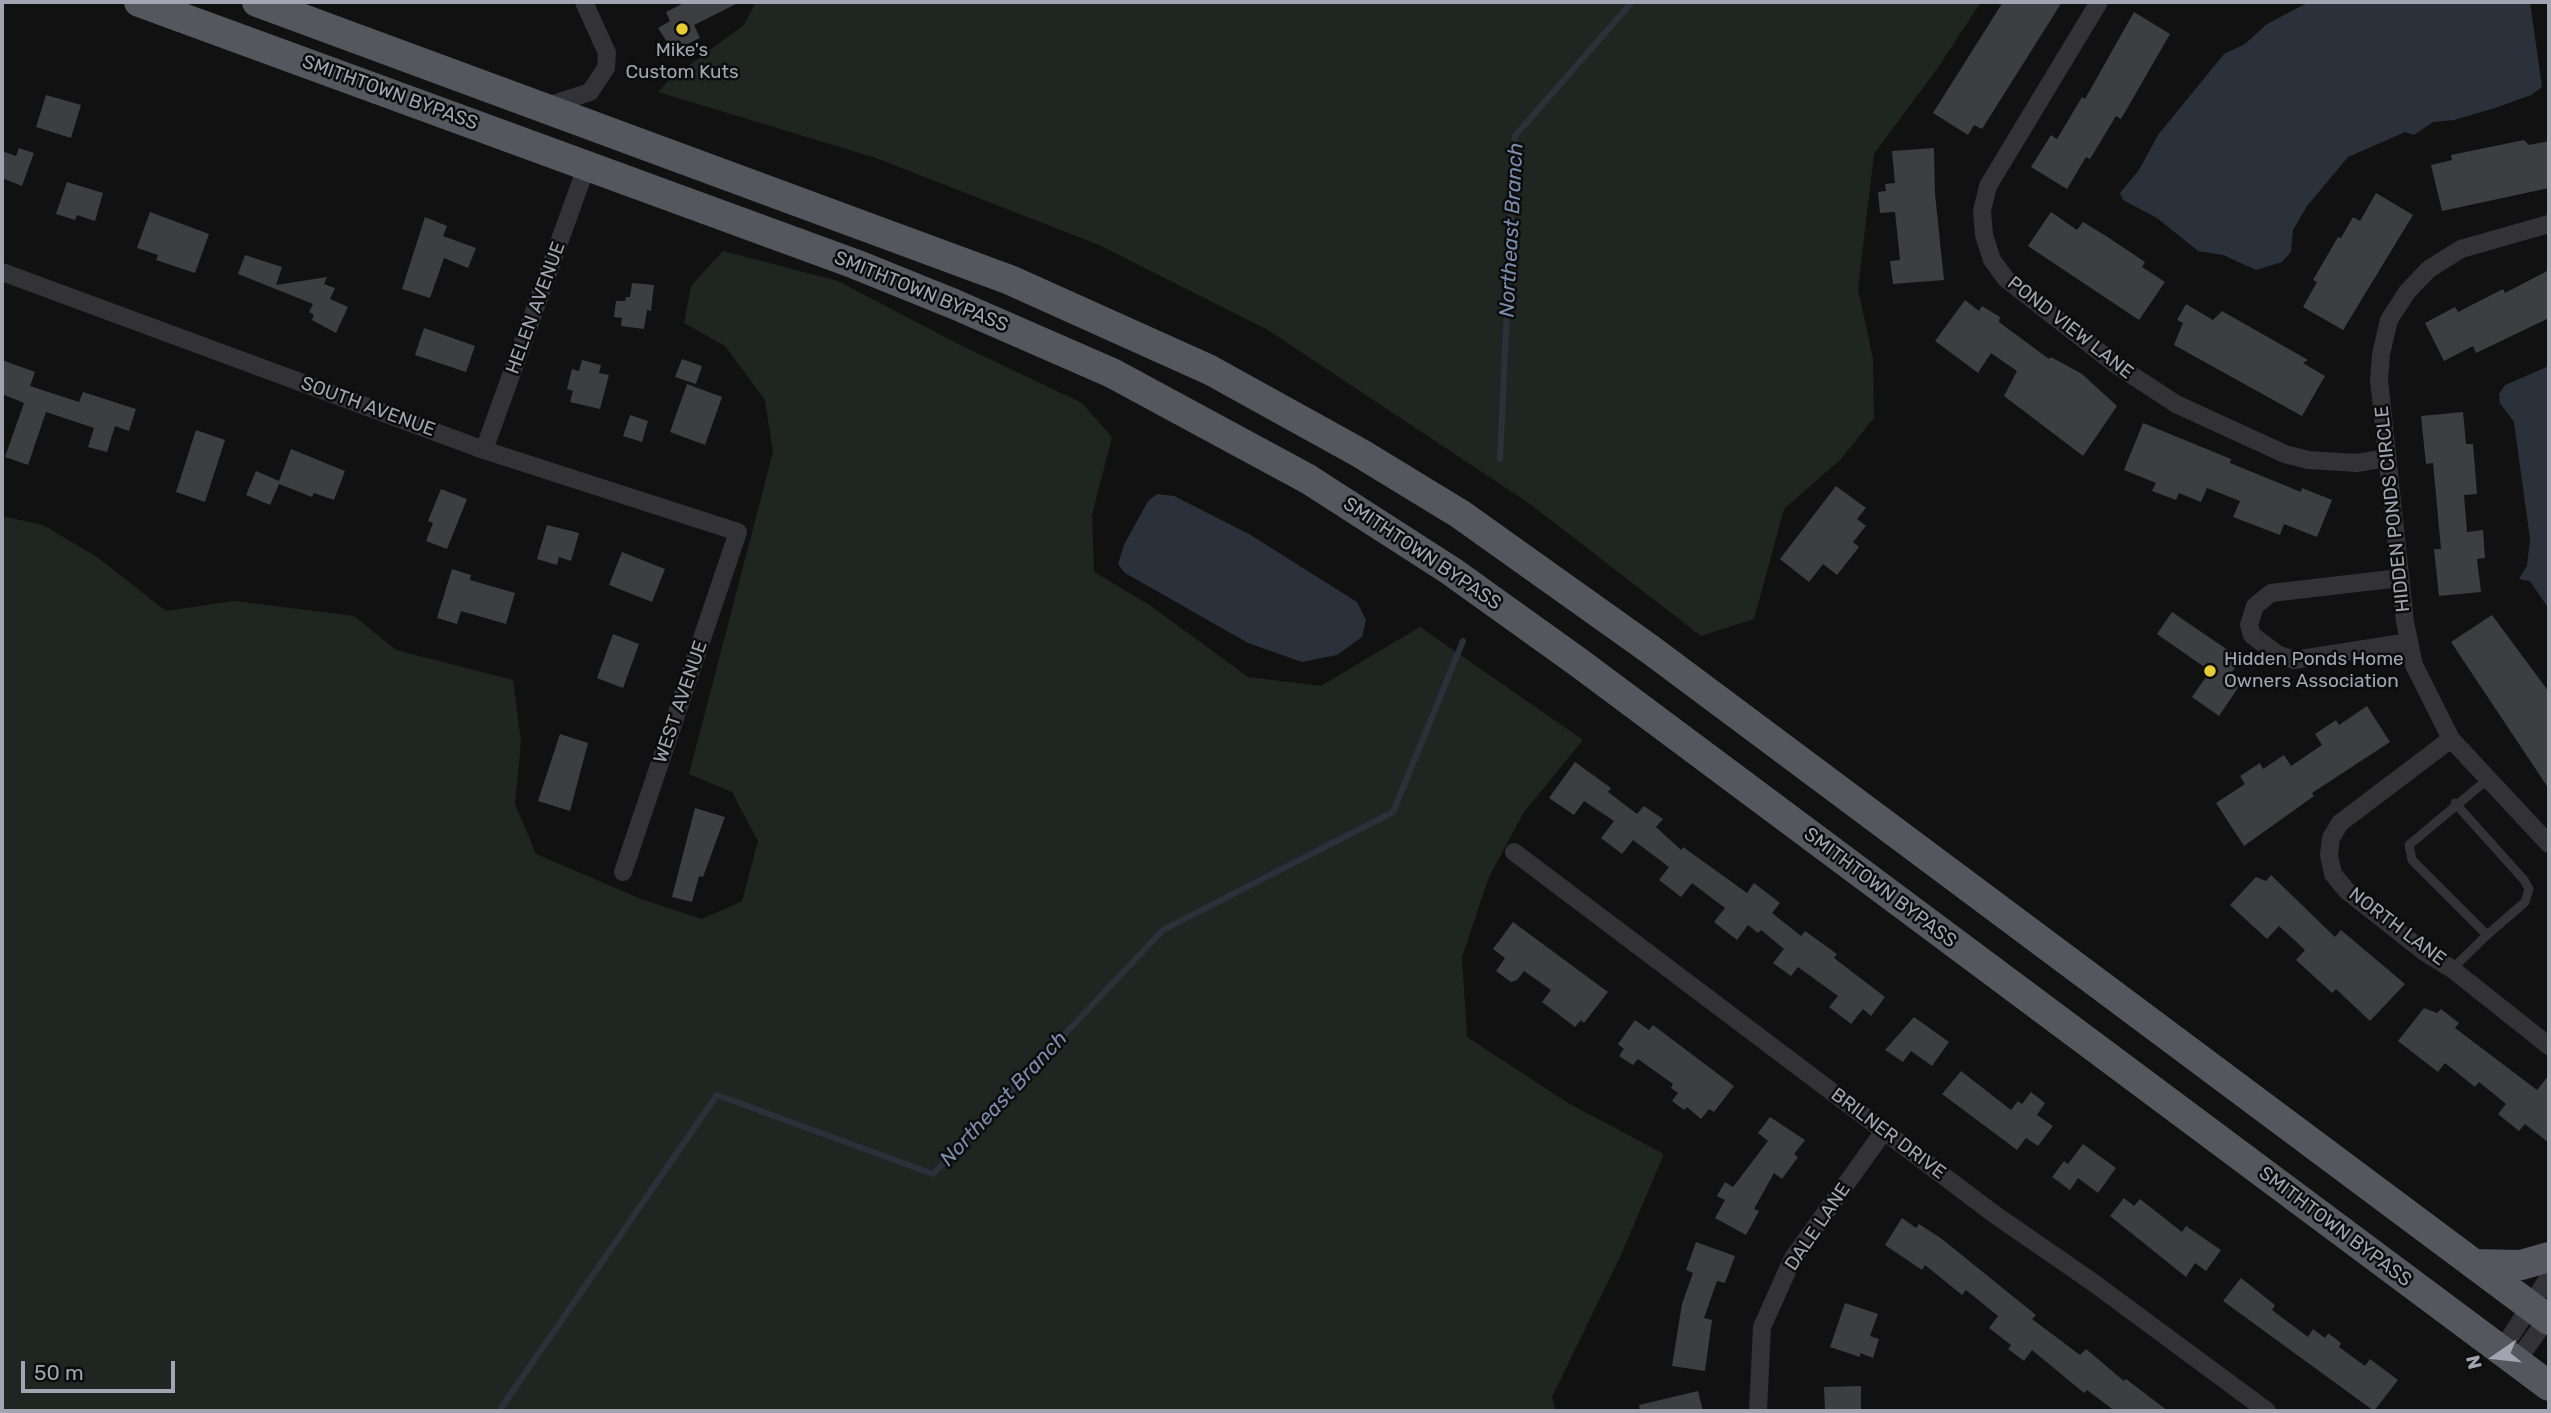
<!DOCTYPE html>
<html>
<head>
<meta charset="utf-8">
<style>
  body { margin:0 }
  #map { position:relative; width:2551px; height:1413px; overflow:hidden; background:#111112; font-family:Rubik,sans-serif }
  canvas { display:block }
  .frame { position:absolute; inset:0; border:4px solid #a3a4b2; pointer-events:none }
  .north { position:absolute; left:2460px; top:1322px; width:70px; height:70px; -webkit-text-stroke:5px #0c0c0d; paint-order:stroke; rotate:256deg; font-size:19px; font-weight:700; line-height:28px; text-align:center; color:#a3a4b2 }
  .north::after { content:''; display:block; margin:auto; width:24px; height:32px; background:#a3a4b2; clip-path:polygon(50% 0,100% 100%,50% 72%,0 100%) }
  .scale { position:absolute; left:21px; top:1361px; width:154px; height:32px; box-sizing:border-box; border:4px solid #a3a4b2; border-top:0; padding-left:9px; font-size:21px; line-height:24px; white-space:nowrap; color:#a3a4b2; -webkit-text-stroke:5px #0c0c0d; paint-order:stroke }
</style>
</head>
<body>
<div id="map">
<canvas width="2551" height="1413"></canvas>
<div class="frame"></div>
<div class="north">N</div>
<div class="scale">50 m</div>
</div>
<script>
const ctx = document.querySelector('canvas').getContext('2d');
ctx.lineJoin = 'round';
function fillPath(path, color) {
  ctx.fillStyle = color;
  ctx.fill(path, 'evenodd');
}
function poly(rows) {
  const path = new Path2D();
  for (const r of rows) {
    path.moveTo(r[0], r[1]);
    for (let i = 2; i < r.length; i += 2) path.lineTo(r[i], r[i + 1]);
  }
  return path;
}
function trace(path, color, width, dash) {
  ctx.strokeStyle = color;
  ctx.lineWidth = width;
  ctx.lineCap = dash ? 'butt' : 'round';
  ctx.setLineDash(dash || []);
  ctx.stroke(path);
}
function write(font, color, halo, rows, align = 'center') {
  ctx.font = font + ' Rubik,sans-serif';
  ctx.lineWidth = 5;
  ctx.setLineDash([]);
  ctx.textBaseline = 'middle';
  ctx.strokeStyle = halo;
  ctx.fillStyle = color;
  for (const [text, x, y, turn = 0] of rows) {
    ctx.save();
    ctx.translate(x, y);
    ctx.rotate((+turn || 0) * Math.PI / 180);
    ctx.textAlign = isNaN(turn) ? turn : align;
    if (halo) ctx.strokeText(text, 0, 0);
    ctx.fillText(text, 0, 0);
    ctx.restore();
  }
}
const green = poly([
  [756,2,1981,2,1939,66,1874,154,1858,289,1873,359,1874,418,1841,459,1784,509,1754,619,1701,636,1530,504,1268,330,1099,245,876,158,658,92,670,79,744,25],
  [723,251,838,281,962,346,1082,403,1112,437,1092,515,1094,572,1151,606,1248,677,1321,686,1420,627,1583,740,1524,812,1489,877,1462,957,1467,1037,1568,1103,1664,1154,1620,1257,1552,1397,1556,1411,2,1411,2,516,43,525,97,557,166,611,234,601,354,616,396,650,513,680,521,742,515,804,536,854,641,899,702,919,742,901,758,841,732,792,689,774,773,452,765,400,725,346,684,323,691,286]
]);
const water = poly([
  [2309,2,2530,2,2542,87,2531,95,2495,108,2454,120,2433,122,2414,135,2405,132,2348,157,2307,206,2293,230,2291,252,2282,262,2256,270,2223,255,2198,251,2157,218,2123,200,2120,193,2139,170,2158,135,2224,54,2245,44,2267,24],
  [2549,366,2549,609,2530,581,2519,579,2527,566,2530,539,2514,422,2500,403,2499,394,2505,385],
  [1157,494,1174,496,1249,534,1357,602,1366,620,1362,637,1337,655,1302,662,1248,643,1125,573,1118,564,1124,545,1148,501]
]);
const stream = poly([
  [1500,459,1515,136,1632,2],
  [499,1411,717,1095,933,1174,1163,930,1393,812,1463,641]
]);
const building = poly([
  [686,2,740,2,694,25,700,38,673,51,658,28,670,21,666,12],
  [2003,2,2062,2,1982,129,1974,125,1968,135,1933,113],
  [2134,12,2170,34,2121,119,2116,116,2090,159,2086,157,2067,189,2031,167,2051,135,2057,139,2082,97,2085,99],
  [46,95,81,105,71,138,36,127],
  [2524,140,2529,145,2549,141,2549,188,2442,211,2431,165,2452,160,2451,155],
  [19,148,34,153,22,186,2,178,2,151,16,156],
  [1934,148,1935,194,1944,280,1893,284,1890,261,1900,260,1895,212,1880,213,1878,192,1886,191,1885,184,1895,183,1892,151],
  [67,182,103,193,95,221,77,215,75,220,56,214],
  [2376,193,2413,215,2343,330,2303,307,2317,282,2313,280,2338,237,2341,238,2353,217,2360,221],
  [150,212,209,234,195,273,156,260,158,255,137,248],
  [2051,212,2077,230,2083,222,2106,236,2145,262,2142,267,2165,282,2139,320,2028,246],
  [425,217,447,226,443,236,476,248,468,268,444,258,430,298,402,289],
  [245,255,282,267,276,285,327,277,324,284,335,288,330,299,348,307,336,333,312,320,314,315,309,312,313,304,238,274],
  [2549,270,2549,318,2476,353,2473,346,2444,361,2425,323,2455,307,2458,312,2503,289,2505,293],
  [632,283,654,285,651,311,647,310,644,329,621,326,622,318,614,317,616,301,625,301,626,297,630,297],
  [1965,300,1979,311,1982,306,2000,317,1999,322,2049,359,2051,357,2082,374,2117,406,2083,456,2004,396,2017,371,1991,353,1978,373,1935,341],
  [2186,304,2213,320,2222,311,2308,360,2303,363,2325,376,2302,416,2174,345,2183,323,2177,320],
  [424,328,475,346,466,372,415,355],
  [682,359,702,366,696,384,675,377],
  [2,360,35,372,30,386,79,402,83,392,136,409,129,431,115,426,107,452,88,447,94,428,46,412,28,465,5,457,24,403,2,394],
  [582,360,601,365,599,373,609,375,600,409,570,402,573,391,567,389,572,369,579,371],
  [687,384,722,397,705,445,670,432],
  [2463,412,2466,444,2473,444,2477,494,2464,495,2467,532,2483,530,2485,558,2477,559,2481,592,2439,596,2434,549,2441,549,2433,463,2426,464,2421,416],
  [630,415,648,421,642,442,623,436],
  [2143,423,2231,459,2230,463,2301,492,2302,488,2332,500,2317,537,2284,524,2280,535,2233,517,2240,501,2207,488,2201,502,2179,493,2176,500,2152,491,2156,483,2124,470],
  [196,430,225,440,205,502,176,492],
  [291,449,345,471,334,500,314,493,312,497,279,484,270,505,246,495,256,471,279,481],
  [1836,486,1866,508,1857,519,1866,526,1853,542,1859,547,1837,575,1823,564,1809,582,1780,559],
  [441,489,467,499,447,549,426,541,433,523,428,521],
  [547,525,579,533,571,561,559,557,557,565,537,559],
  [622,552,665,569,652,602,609,585],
  [452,569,471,575,470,580,515,593,506,624,461,611,457,624,437,618],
  [2172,612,2241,659,2232,672,2244,679,2219,716,2192,697,2210,671,2157,634],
  [2492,615,2549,692,2549,789,2451,642],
  [613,634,639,644,623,688,597,678],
  [2367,706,2390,742,2312,793,2314,796,2244,846,2216,803,2245,784,2240,776,2260,763,2263,769,2284,755,2291,766,2322,745,2315,734,2336,720,2339,725],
  [560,734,588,743,570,811,538,801],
  [1575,762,1611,788,1608,792,1637,814,1644,806,1663,819,1656,827,1681,850,1683,847,1747,893,1754,883,1780,903,1772,913,1801,936,1805,931,1837,954,1834,958,1885,997,1871,1016,1863,1009,1851,1024,1829,1007,1838,996,1798,967,1791,976,1773,963,1784,949,1761,930,1758,933,1748,925,1737,940,1714,922,1725,908,1692,883,1681,897,1659,880,1669,867,1633,840,1622,854,1601,838,1614,821,1584,801,1574,815,1549,798],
  [695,808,725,817,703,877,699,876,692,902,672,897],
  [2271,875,2335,937,2341,930,2405,984,2370,1021,2336,989,2332,993,2296,960,2305,950,2279,926,2267,939,2230,905,2256,877,2266,881],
  [1513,922,1608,992,1584,1023,1581,1020,1575,1027,1542,1002,1551,990,1524,971,1517,980,1511,982,1496,971,1505,958,1493,949],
  [2424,1008,2437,1013,2441,1009,2459,1023,2455,1028,2537,1090,2549,1075,2549,1143,2525,1124,2519,1131,2498,1114,2506,1104,2479,1082,2475,1087,2445,1063,2438,1072,2398,1041],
  [1914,1017,1949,1042,1932,1066,1911,1051,1903,1062,1885,1050],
  [1635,1020,1649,1030,1653,1025,1734,1086,1714,1112,1709,1109,1701,1119,1687,1107,1684,1110,1672,1101,1678,1093,1671,1088,1673,1084,1638,1059,1633,1065,1619,1056,1624,1049,1618,1044],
  [1961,1071,2011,1110,2018,1101,2022,1104,2031,1092,2045,1103,2037,1115,2053,1126,2038,1146,2026,1138,2017,1150,1942,1094],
  [1770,1117,1805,1140,1794,1154,1798,1157,1782,1179,1774,1173,1754,1209,1759,1211,1746,1235,1715,1218,1725,1200,1717,1196,1725,1182,1733,1187,1768,1141,1758,1133],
  [2083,1144,2116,1168,2098,1193,2078,1178,2070,1190,2052,1177,2064,1161,2068,1164],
  [2124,1198,2134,1206,2140,1199,2182,1232,2186,1226,2221,1250,2206,1271,2195,1263,2186,1277,2110,1216],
  [1902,1218,1916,1228,1919,1224,1942,1239,2036,1315,2032,1319,2080,1355,2086,1349,2124,1381,2126,1379,2168,1411,2115,1411,2087,1390,2084,1393,2032,1350,2024,1361,2008,1349,2011,1345,1989,1328,1998,1316,1966,1290,1962,1295,1925,1265,1922,1270,1885,1245],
  [1696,1242,1735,1256,1725,1283,1717,1281,1704,1318,1712,1320,1705,1371,1672,1366,1682,1304,1693,1273,1686,1270],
  [2241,1278,2275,1305,2272,1310,2308,1337,2313,1329,2325,1338,2328,1333,2341,1343,2339,1347,2365,1366,2370,1359,2398,1380,2374,1411,2223,1301],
  [1845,1303,1878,1314,1870,1336,1879,1339,1873,1358,1860,1353,1860,1357,1830,1347],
  [1861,1386,1861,1411,1825,1411,1824,1387],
  [1698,1391,1703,1411,1640,1411,1639,1405]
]);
const service = poly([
  [2455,803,2524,880,2529,889,2525,902,2487,935],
  [2452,969,2487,935,2412,860,2409,845,2488,779]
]);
const minor = poly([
  [2099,2,1988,186,1982,211,1984,235,1992,260,2006,279,2115,364,2176,404,2285,454,2308,460,2357,463,2387,458],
  [547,106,590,92,606,68,607,53,584,2],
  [2549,224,2461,249,2429,269,2407,292,2389,320,2381,354,2379,380,2405,622,2414,665,2451,739,2549,844],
  [2,272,484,450,738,532,623,872],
  [484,450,587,165],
  [2400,578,2271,593,2255,606,2249,625,2252,635,2277,654,2294,660,2409,642],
  [2451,739,2340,823,2331,838,2329,855,2333,874,2347,891,2423,951,2452,969,2549,1046],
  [1514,852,1994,1214,2091,1281,2267,1411],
  [2501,1351,2549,1277],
  [2516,1362,2549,1316],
  [1758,1411,1762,1327,1793,1258,1884,1131]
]);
const trunk = poly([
  [139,2,855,264,954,304,1112,373,1308,479,1451,571,1578,662,2549,1386],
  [257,2,1010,280,1210,370,1360,453,1460,514,1651,650,2549,1320],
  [2474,1264,2521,1265,2549,1257]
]);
const markers = [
  [682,29,7,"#e8cc33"],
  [2210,671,7,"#e8cc33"]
];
const poiNames = [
  ["Mike's",682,51],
  ["Custom Kuts",682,73],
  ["Hidden Ponds Home",2224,660,"left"],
  ["Owners Association",2224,682,"left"]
];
const streetNames = [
  ["SMITHTOWN BYPASS",390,93,20],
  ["SMITHTOWN BYPASS",921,292,22],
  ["HELEN AVENUE",536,308,-70],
  ["POND VIEW LANE",2070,328,38],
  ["SOUTH AVENUE",368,407,20],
  ["HIDDEN PONDS CIRCLE",2393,509,-96],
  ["SMITHTOWN BYPASS",1422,554,34],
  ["WEST AVENUE",681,702,-71],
  ["SMITHTOWN BYPASS",1880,888,37],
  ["NORTH LANE",2397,927,37],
  ["BRILNER DRIVE",1888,1134,37],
  ["DALE LANE",1818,1227,-56],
  ["SMITHTOWN BYPASS",2335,1227,37]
];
const waterNames = [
  ["Northeast Branch",1512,230,-87],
  ["Northeast Branch",1004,1099,-47]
];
fillPath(green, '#1f2621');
fillPath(water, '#2b313a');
trace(stream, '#2b313a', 6);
fillPath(building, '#3d3e42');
trace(service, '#323237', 9);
trace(minor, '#323237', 18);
trace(trunk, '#56565e', 30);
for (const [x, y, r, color] of markers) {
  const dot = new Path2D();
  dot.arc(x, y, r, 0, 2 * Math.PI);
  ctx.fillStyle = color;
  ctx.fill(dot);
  trace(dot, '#0c0c0d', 2.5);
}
write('19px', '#a3a4b2', '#0c0c0d', poiNames);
write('19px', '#a3a4b2', '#0c0c0d', streetNames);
write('italic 21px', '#7a8cac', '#0c0c0d', waterNames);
</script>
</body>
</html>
